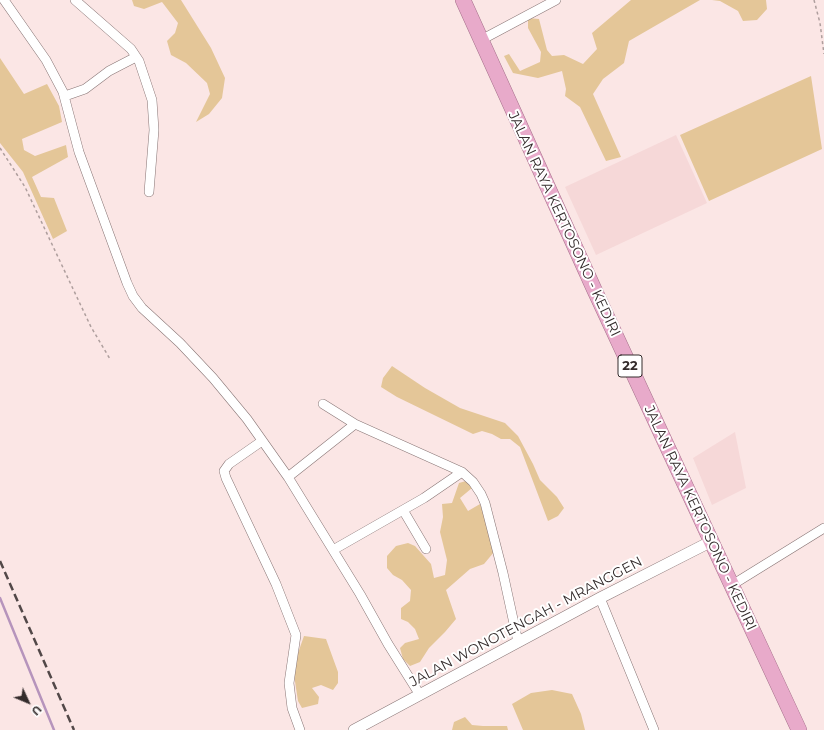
<!DOCTYPE html>
<html>
<head>
<meta charset="utf-8">
<style>
  body { margin:0 }
  #map { position:relative; width:824px; height:730px; overflow:hidden; background:#fbe6e5; font-family:Montserrat,sans-serif }
  canvas { display:block }
  .north { position:absolute; left:8px; top:682px; width:40px; height:40px; -webkit-text-stroke:3px #fff; paint-order:stroke; rotate:134deg; font-size:11px; font-weight:700; line-height:16px; text-align:center; color:#342c2c }
  .north::after { content:''; display:block; margin:auto; width:14px; height:18px; background:#342c2c; clip-path:polygon(50% 0,100% 100%,50% 72%,0 100%) }
</style>
</head>
<body>
<div id="map">
<canvas width="824" height="730"></canvas>
<div class="north">U</div>
</div>
<script>
const ctx = document.querySelector('canvas').getContext('2d');
ctx.lineJoin = 'round';
function fillPath(path, color) {
  ctx.fillStyle = color;
  ctx.fill(path, 'evenodd');
}
function poly(rows) {
  const path = new Path2D();
  for (const r of rows) {
    path.moveTo(r[0], r[1]);
    for (let i = 2; i < r.length; i += 2) path.lineTo(r[i], r[i + 1]);
  }
  return path;
}
function trace(path, color, width, dash) {
  ctx.strokeStyle = color;
  ctx.lineWidth = width;
  ctx.lineCap = dash ? 'butt' : 'round';
  ctx.setLineDash(dash || []);
  ctx.stroke(path);
}
function write(font, color, halo, rows, align = 'center') {
  ctx.font = font + ' Montserrat,sans-serif';
  ctx.lineWidth = 4;
  ctx.setLineDash([]);
  ctx.textBaseline = 'middle';
  ctx.strokeStyle = halo;
  ctx.fillStyle = color;
  for (const [text, x, y, turn = 0] of rows) {
    ctx.save();
    ctx.translate(x, y);
    ctx.rotate((+turn || 0) * Math.PI / 180);
    ctx.textAlign = isNaN(turn) ? turn : align;
    if (halo) ctx.strokeText(text, 0, 0);
    ctx.fillText(text, 0, 0);
    ctx.restore();
  }
}
const built = poly([
  [676,135,707,203,596,255,565,187],
  [735,432,746,488,712,505,693,458]
]);
const green = poly([
  [132,0,181,0,211,48,225,78,222,98,209,114,196,122,210,94,207,83,186,63,171,55,167,41,175,33,178,23,162,2,144,9,134,6],
  [631,0,700,0,629,41,624,63,603,79,593,94,621,157,606,161,580,107,565,96,566,89,562,71,538,78,513,73,504,56,509,54,520,71,540,62,541,52,528,28,528,18,539,19,547,50,552,56,564,55,583,64,597,49,592,33],
  [712,0,766,0,767,9,757,20,743,21,738,11,720,1],
  [0,58,24,94,47,84,59,106,62,122,22,139,24,150,35,156,66,145,68,157,32,177,41,197,54,198,67,231,53,239,23,172,0,143],
  [811,76,822,149,709,201,680,135],
  [392,366,425,388,460,408,505,423,518,436,533,464,540,480,557,497,564,508,558,516,548,521,520,447,510,439,501,439,492,434,482,431,473,434,397,397,381,387,383,378],
  [466,481,472,488,460,498,468,511,480,504,486,520,494,552,484,564,470,569,446,590,456,619,445,632,429,648,420,662,410,666,403,659,400,648,405,643,419,639,415,629,408,622,401,619,401,608,410,601,411,590,402,580,393,575,387,568,387,556,396,546,408,543,415,546,431,564,434,578,445,575,447,560,440,532,443,517,442,504,452,503,459,483],
  [304,636,326,639,338,672,338,683,333,690,321,685,312,688,319,697,318,704,302,708,298,701,294,675,298,653],
  [552,690,572,694,581,714,585,730,523,730,512,704,531,693],
  [465,717,472,725,483,726,507,726,508,730,452,730,454,722]
]);
const stream = poly([
  [0,598,54,730]
]);
const path = poly([
  [814,0,820,23,824,54],
  [0,148,25,187,91,327,110,359]
]);
const minor = poly([
  [4,0,46,60,63,92,79,152,127,283,133,296,142,308,180,343,213,378,247,419,288,477,360,594,388,644,420,695],
  [75,0,131,49,139,61,152,100,154,130,149,192],
  [481,40,556,0],
  [65,96,85,89,109,71,136,57],
  [323,404,355,424],
  [262,441,229,464,224,471,226,478,276,584,296,635,289,683,292,708,300,730],
  [288,477,355,424,462,472,473,482,481,494,485,503,503,573,518,642],
  [403,510,426,549],
  [333,550,424,498,462,472],
  [732,585,824,528],
  [600,598,654,730]
]);
const tertiary = poly([
  [354,730,600,598,712,541]
]);
const trunk = poly([
  [463,0,594,289,799,730]
]);
const rail = poly([
  [0,561,74,730]
]);
const shields = [
  [630,366,24]
];
const shieldNames = [
  ["22",630,366]
];
const streetNames = [
  ["JALAN RAYA KERTOSONO - KEDIRI",564,224,65],
  ["JALAN RAYA KERTOSONO - KEDIRI",700,518,65],
  ["JALAN WONOTENGAH - MRANGGEN",526,622,-28]
];
fillPath(built, '#f6d8d8');
fillPath(green, '#e4c698');
trace(stream, '#b694bc', 2.5);
trace(minor, '#887575', 10);
trace(tertiary, '#887575', 12);
trace(trunk, '#a5708a', 16);
trace(path, '#ae9e9d', 1.5, [3, 3]);
trace(minor, '#fff', 9);
trace(tertiary, '#fff', 11);
trace(trunk, '#e8aaca', 15);
trace(rail, '#524848', 2.5, [8, 4]);
for (const [x, y, w] of shields) {
  const box = new Path2D();
  box.roundRect(x - w / 2, y - 11, w, 22, 3);
  ctx.fillStyle = '#fff';
  ctx.fill(box);
  trace(box, '#342c2c', 1);
}
write('bold 13px', '#342c2c', null, shieldNames);
write('14px', '#342c2c', '#fff', streetNames);
</script>
</body>
</html>
